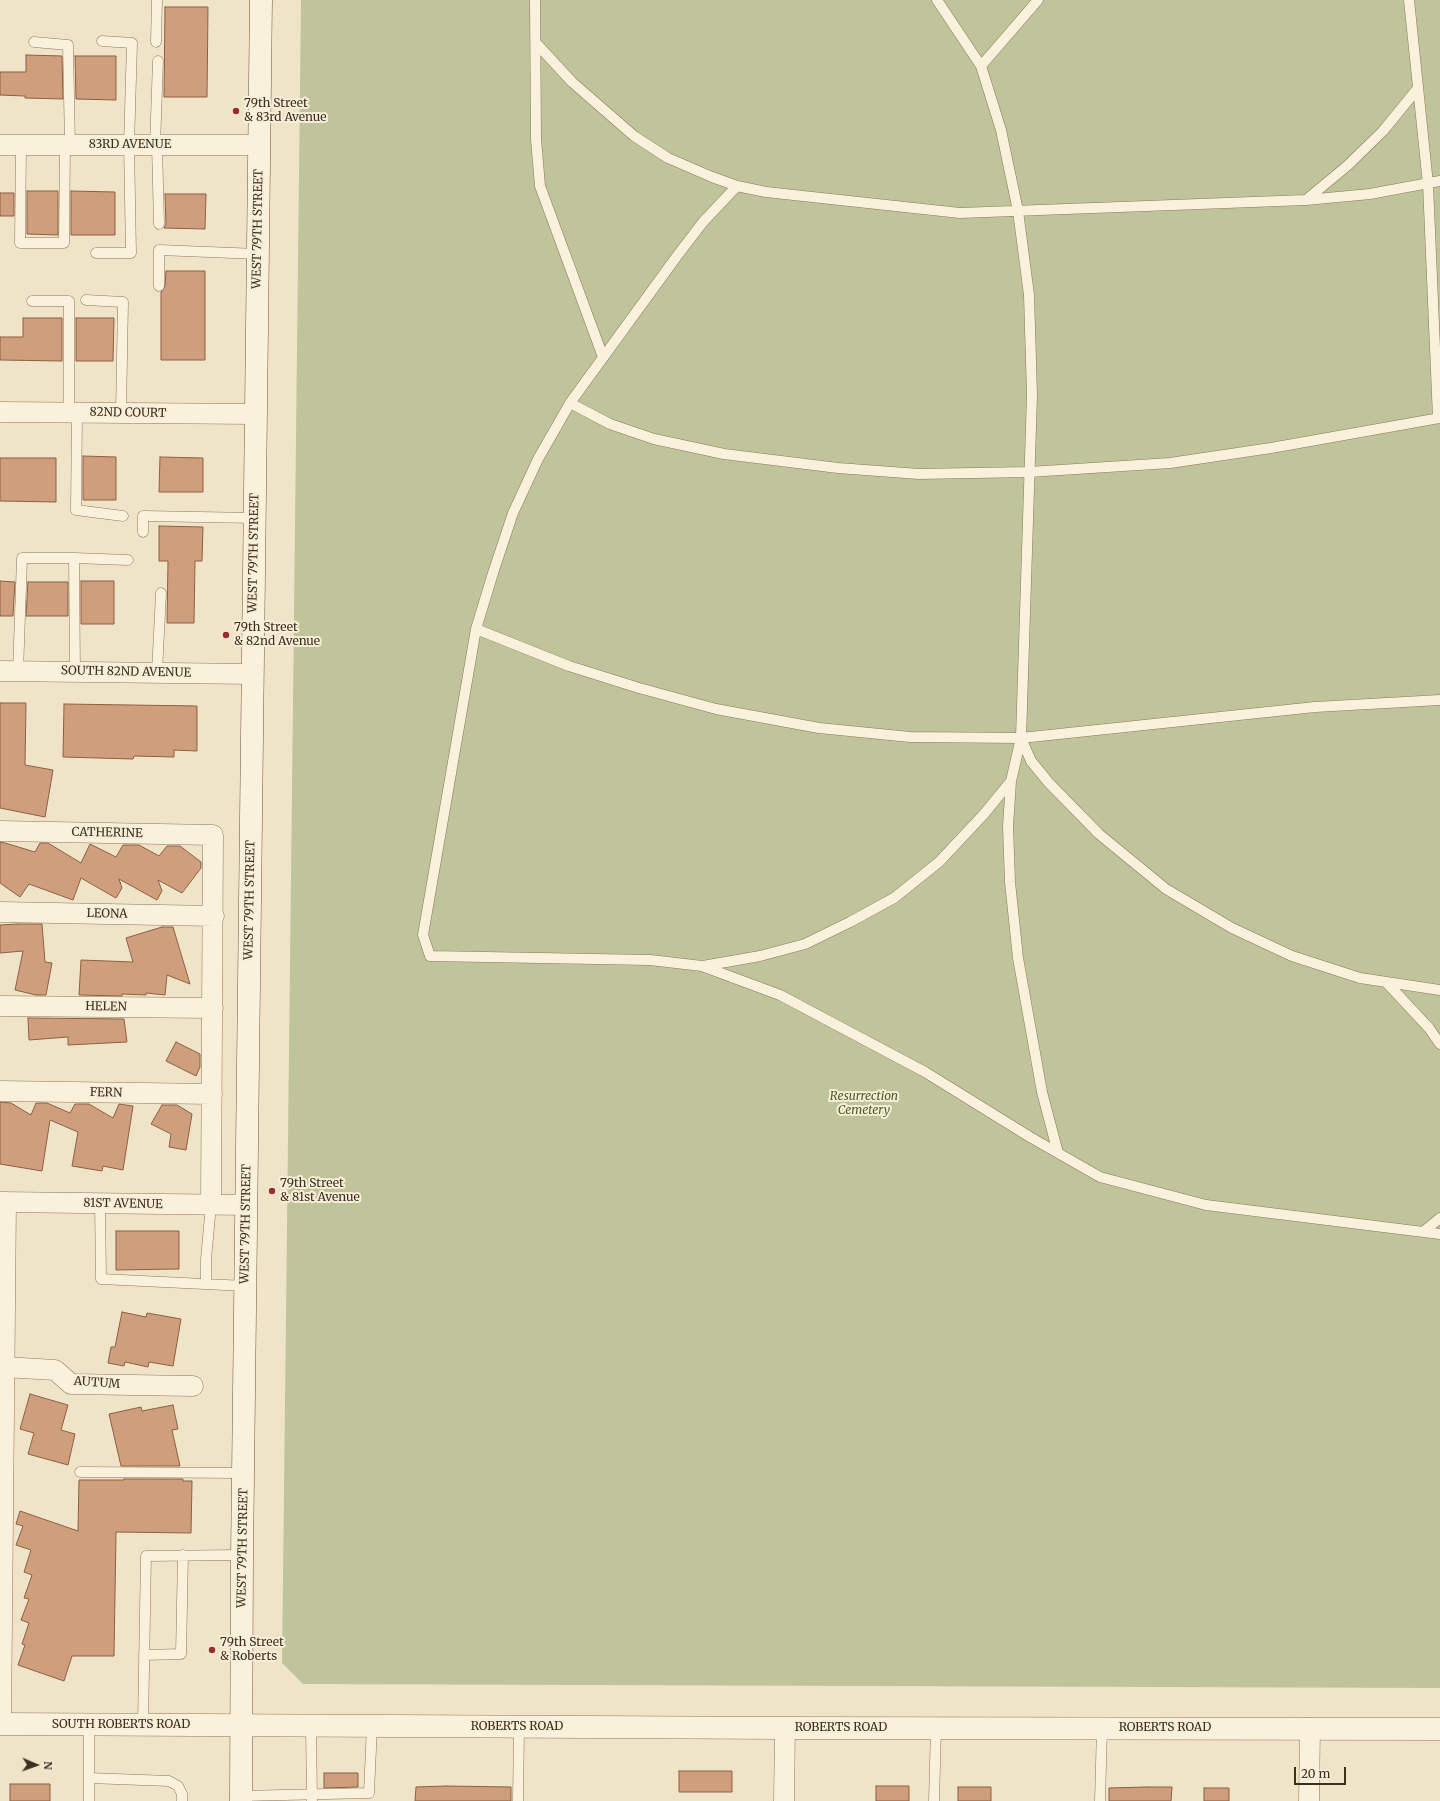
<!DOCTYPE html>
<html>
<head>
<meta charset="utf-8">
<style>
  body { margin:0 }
  #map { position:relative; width:1440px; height:1801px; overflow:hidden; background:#f0e4c8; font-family:Merriweather,serif }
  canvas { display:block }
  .north { position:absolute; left:16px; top:1745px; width:40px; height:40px; -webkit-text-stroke:3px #f7eed8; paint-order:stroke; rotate:92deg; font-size:11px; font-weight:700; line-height:16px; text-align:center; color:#3d2e20 }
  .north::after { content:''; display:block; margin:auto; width:14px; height:18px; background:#3d2e20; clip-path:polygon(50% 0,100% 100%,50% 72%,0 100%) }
  .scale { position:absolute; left:1294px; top:1767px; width:52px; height:18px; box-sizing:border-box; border:2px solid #3d2e20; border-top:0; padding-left:5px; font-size:12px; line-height:14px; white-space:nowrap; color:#3d2e20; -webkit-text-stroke:3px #f7eed8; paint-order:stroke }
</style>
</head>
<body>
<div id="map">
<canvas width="1440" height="1801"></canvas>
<div class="north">N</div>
<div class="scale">20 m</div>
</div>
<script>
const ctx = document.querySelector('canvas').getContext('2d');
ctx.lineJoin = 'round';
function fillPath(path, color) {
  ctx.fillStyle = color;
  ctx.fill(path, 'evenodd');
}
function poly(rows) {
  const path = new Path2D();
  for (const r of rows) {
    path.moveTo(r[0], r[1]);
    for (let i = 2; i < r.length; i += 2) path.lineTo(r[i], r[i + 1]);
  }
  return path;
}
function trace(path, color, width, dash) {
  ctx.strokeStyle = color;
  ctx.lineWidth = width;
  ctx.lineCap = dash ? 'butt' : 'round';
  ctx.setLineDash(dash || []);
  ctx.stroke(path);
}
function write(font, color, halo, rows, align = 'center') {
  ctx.font = font + ' Merriweather,serif';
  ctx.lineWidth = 4;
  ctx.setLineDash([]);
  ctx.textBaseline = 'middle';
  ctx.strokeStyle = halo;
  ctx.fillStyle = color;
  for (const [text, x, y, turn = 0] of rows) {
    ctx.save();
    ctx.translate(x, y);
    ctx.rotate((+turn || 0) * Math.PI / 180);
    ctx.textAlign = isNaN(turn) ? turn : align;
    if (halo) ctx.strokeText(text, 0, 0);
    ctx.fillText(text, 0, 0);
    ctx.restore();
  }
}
const cemetery = poly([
  [301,0,1440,0,1440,1688,303,1684,282,1663]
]);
const building = poly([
  [165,7,208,7,207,97,164,97,165,7],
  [26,55,62,56,63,99,25,98,25,96,0,95,0,72,26,72,26,55],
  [75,56,116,56,116,100,76,99,75,56],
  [27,191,58,191,58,235,27,234,27,191],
  [71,191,115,192,115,235,71,235,71,191],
  [0,193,14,193,14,216,0,216,0,193],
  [165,194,206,194,205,229,164,228,166,224,165,194],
  [166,271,205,271,205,360,161,360,161,292,165,286,166,271],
  [23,318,62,318,62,361,0,360,0,337,23,337,23,318],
  [76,318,114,318,113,361,76,361,76,318],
  [83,456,116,457,116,500,83,500,83,456],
  [160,457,203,458,203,492,159,492,160,457],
  [0,458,56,458,56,502,0,501,0,458],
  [159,526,203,527,202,561,195,561,194,623,167,623,168,561,159,561,159,526],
  [0,581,15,582,13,616,0,616,0,581],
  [81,581,114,581,114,624,81,624,81,581],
  [28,582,68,582,68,616,26,616,28,582],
  [0,703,26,703,25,765,53,770,45,817,0,808,0,703],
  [64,704,197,706,197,751,174,750,174,757,134,756,133,759,63,757,64,704],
  [0,842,5,843,35,852,40,843,48,843,81,863,90,844,116,857,123,845,139,845,159,856,167,846,180,846,201,862,201,868,182,893,158,880,162,891,157,900,119,879,122,888,116,898,81,878,73,900,29,884,20,897,0,883,0,842],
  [18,924,42,924,45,962,52,963,46,995,36,995,15,990,23,951,0,953,0,925,18,924],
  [162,927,173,927,190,984,167,975,165,995,146,993,146,995,122,994,122,996,79,995,81,960,133,962,126,938,162,927],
  [28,1018,124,1019,127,1042,68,1045,68,1037,29,1040,28,1018],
  [176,1042,200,1054,200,1067,196,1076,166,1061,176,1042],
  [0,1102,11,1103,31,1115,36,1103,47,1103,70,1113,75,1104,89,1104,113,1118,119,1104,133,1106,123,1170,103,1166,102,1171,72,1166,78,1132,50,1120,42,1171,0,1164,0,1102],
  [162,1105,177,1105,192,1114,186,1150,169,1147,171,1134,151,1124,162,1105],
  [116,1231,179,1231,179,1269,116,1270,116,1231],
  [122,1312,146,1317,147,1313,181,1319,173,1366,149,1362,148,1367,125,1362,124,1366,108,1363,111,1347,115,1347,122,1312],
  [30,1394,68,1405,61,1430,75,1434,68,1465,28,1454,34,1433,20,1429,30,1394],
  [173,1405,178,1429,172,1430,180,1466,121,1466,109,1414,141,1407,142,1411,173,1405],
  [124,1479,183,1479,183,1481,192,1481,191,1533,116,1532,114,1656,72,1656,64,1681,18,1665,25,1645,22,1644,29,1623,21,1620,29,1599,24,1598,32,1575,24,1572,31,1550,16,1545,23,1526,16,1524,20,1511,78,1531,79,1480,124,1480,124,1479],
  [679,1771,732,1771,732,1792,679,1792,679,1771],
  [324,1773,358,1773,358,1787,324,1788,324,1773],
  [10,1784,50,1784,50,1801,10,1801,10,1784],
  [446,1786,511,1787,511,1801,415,1801,416,1787,446,1786],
  [876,1786,909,1786,909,1801,876,1801,876,1786],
  [958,1787,991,1787,991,1801,958,1801,958,1787],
  [1147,1787,1172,1787,1171,1801,1109,1801,1109,1788,1147,1787],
  [1204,1788,1229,1788,1229,1801,1204,1801,1204,1788]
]);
const service = poly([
  [535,0,536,139,540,186,603,357],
  [937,0,981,66,1001,130,1018,211,1029,295,1032,395,1021,738,1031,761,1049,783,1099,834,1166,889,1232,928,1292,956,1360,978,1440,990],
  [1409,0,1428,184,1438,418],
  [34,42,68,45,70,145],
  [156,42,157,0],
  [536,43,572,82,634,136,668,158,712,177,737,186,766,192,960,213,1306,200,1370,194,1440,181],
  [981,66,1038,0],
  [21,145,20,243,64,243,65,145],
  [157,145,159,224],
  [155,146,158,61],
  [737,186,703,222,677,256,570,403,538,459,513,513,493,573,476,629,569,666,639,688,716,709,819,728,910,737,1021,738,1315,707,1440,700],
  [1306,200,1347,166,1383,131,1418,88],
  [96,253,131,253,129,145,132,43,102,41],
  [159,286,159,250,258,254],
  [86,300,123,302,121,413],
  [32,301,69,301,69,412],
  [570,403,610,424,654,439,724,454,838,468,919,474,1029,472,1170,463,1271,448,1440,418],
  [77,412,76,510,123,516],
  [143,532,143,516,255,518],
  [476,629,423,935,430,956,650,960,702,966,780,995,925,1072,1030,1137,1100,1177,1206,1205,1440,1234],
  [75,671,74,558,128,560],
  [18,672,22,558,74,558],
  [157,672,161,593],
  [1011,781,1008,826,1010,882,1018,958,1042,1092,1058,1153],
  [703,966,760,956,805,944,850,922,894,898,939,862,984,814,1011,781,1021,738],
  [1387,983,1429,1028,1440,1044],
  [100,1203,101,1279,246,1286],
  [1423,1232,1440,1218],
  [206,1284,206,1259,211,1205],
  [80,1472,243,1473],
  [144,1655,181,1654,183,1555],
  [143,1725,146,1556,242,1555],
  [311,1726,312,1800],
  [89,1778,169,1781,178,1786,182,1794,182,1801],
  [241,1796,369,1793,372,1726],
  [89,1801,89,1724],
  [518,1801,519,1727],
  [934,1801,936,1728],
  [1100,1801,1102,1728]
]);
const minor = poly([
  [0,145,259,145],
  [0,412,256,414],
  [0,671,253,674],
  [0,831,213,835,211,1205],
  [0,912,214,916],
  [0,1006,213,1008],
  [0,1091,212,1094],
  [0,1202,246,1205],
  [4,1367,55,1370,71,1384,193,1386],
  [1,1724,6,1202],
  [784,1801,785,1728],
  [1309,1801,1310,1728]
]);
const tertiary = poly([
  [0,1724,785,1728,1440,1729]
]);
const secondary = poly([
  [241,1801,242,1555,261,0]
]);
const markers = [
  [236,111,4,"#9e2a2b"],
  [226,635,4,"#9e2a2b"],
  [272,1191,4,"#9e2a2b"],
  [212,1650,4,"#9e2a2b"]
];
const poiNames = [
  ["79th Street",244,104],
  ["& 83rd Avenue",244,118],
  ["79th Street",234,628],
  ["& 82nd Avenue",234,642],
  ["79th Street",280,1184],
  ["& 81st Avenue",280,1198],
  ["79th Street",220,1643],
  ["& Roberts",220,1657]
];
const streetNames = [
  ["83RD AVENUE",130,145],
  ["WEST 79TH STREET",258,229,-89],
  ["82ND COURT",128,413,1],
  ["WEST 79TH STREET",254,553,-89],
  ["SOUTH 82ND AVENUE",126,672,1],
  ["CATHERINE",107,833,1],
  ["WEST 79TH STREET",250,900,-89],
  ["LEONA",107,914,1],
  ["HELEN",106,1007,1],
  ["FERN",106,1093,1],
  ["81ST AVENUE",123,1204,1],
  ["WEST 79TH STREET",246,1224,-89],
  ["AUTUM",97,1383,4],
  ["WEST 79TH STREET",243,1548,-89],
  ["SOUTH ROBERTS ROAD",121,1725],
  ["ROBERTS ROAD",517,1727],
  ["ROBERTS ROAD",841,1728],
  ["ROBERTS ROAD",1165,1728]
];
const parkNames = [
  ["Resurrection",864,1097],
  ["Cemetery",864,1111]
];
fillPath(cemetery, '#bfc49a');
fillPath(building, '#cf9f7d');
trace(building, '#8d5f41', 1);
trace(service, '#8d765c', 11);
trace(minor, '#8d765c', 21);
trace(tertiary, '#8d765c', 23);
trace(secondary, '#6f573f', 23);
trace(service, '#faf1dc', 10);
trace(minor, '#faf1dc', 20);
trace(tertiary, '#faf1dc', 22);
trace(secondary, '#faf1dc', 22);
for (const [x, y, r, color] of markers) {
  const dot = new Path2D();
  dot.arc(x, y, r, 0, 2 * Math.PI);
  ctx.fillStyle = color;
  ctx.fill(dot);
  trace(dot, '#f7eed8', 1.5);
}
write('12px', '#3d2e20', '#f7eed8', poiNames, 'left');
write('12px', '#3d2e20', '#f7eed8', streetNames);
write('italic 12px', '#4d5a26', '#f7eed8', parkNames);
</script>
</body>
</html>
